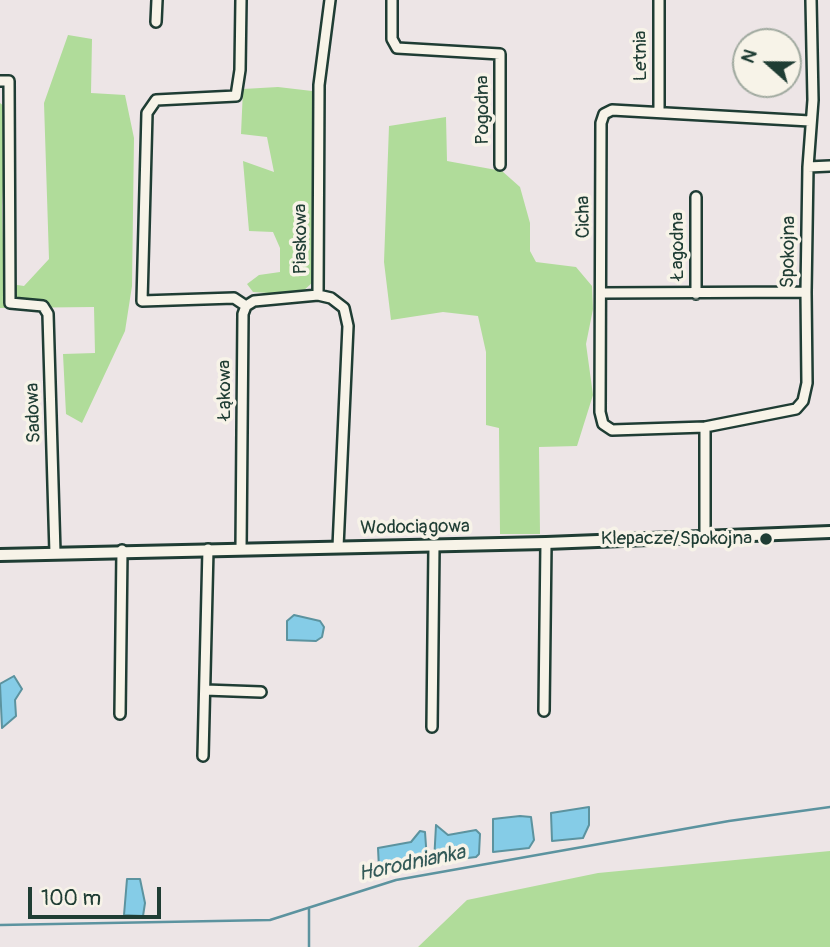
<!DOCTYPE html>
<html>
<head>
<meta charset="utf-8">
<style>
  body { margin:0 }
  #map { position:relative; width:830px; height:947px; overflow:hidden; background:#ede5e6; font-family:Pangolin,sans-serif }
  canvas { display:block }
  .north { position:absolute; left:732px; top:28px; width:70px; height:70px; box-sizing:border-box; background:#f7f3e8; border:2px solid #a1aaa0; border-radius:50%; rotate:291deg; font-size:19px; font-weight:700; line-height:28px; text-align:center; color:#1f3d34 }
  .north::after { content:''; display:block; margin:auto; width:24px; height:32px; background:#1f3d34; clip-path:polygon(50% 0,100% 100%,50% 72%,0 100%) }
  .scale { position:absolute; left:28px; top:887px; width:133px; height:32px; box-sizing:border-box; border:4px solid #1f3d34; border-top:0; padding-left:9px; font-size:21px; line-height:24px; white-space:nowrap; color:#1f3d34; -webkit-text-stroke:5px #f7f3e8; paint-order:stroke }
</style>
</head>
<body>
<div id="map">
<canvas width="830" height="947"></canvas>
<div class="north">N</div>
<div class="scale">100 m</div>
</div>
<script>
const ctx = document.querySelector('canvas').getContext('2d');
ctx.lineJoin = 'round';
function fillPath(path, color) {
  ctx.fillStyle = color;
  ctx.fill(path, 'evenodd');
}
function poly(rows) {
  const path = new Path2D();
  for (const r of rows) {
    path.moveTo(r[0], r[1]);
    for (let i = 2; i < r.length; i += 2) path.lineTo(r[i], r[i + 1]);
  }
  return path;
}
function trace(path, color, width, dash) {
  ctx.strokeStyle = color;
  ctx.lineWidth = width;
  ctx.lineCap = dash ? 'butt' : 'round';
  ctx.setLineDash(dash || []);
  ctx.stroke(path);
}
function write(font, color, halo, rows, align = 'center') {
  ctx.font = font + ' Pangolin,sans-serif';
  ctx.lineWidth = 7;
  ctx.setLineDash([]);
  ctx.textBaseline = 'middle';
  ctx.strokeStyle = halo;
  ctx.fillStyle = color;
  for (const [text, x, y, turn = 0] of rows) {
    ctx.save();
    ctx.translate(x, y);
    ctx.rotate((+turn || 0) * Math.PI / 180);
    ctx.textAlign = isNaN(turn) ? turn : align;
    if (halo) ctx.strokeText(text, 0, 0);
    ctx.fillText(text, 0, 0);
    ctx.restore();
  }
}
const green = poly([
  [68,35,92,39,91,93,125,95,134,138,132,286,125,331,82,423,66,414,63,354,95,353,94,307,0,308,0,103,5,107,6,128,2,206,4,283,24,286,49,259,44,103],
  [278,87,312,91,313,282,302,292,284,294,253,292,247,284,259,275,280,272,280,248,273,232,249,231,243,161,274,172,267,137,241,134,243,89],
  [446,117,447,161,502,171,520,187,530,223,530,251,536,262,576,267,592,286,593,309,586,344,593,395,577,446,539,447,540,534,500,534,499,428,486,425,486,352,478,316,443,312,391,320,384,262,389,126],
  [830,851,830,947,418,947,467,900,598,873]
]);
const water = poly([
  [294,615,320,621,324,627,322,637,316,641,287,640,287,621,294,615],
  [14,676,22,689,15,700,16,716,2,728,0,684,14,676],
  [589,807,589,825,583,838,552,841,551,813,589,807],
  [520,816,531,817,534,840,529,848,493,852,493,819,520,816],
  [436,825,448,835,476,830,480,834,479,854,476,857,434,862,436,825],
  [420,831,425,832,427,860,423,865,383,874,379,869,378,848,411,842,420,831],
  [127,879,140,879,145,903,143,916,124,915,127,879]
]);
const stream = poly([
  [309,908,309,947],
  [0,925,270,920,396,880,729,821,830,807]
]);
const minor = poly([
  [241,0,240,70,236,96,156,100,147,113,142,301,234,298,246,306],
  [330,0,319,85,318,295,331,298,344,308,348,326,338,547],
  [392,0,392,39,397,48,500,54,500,165],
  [156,22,157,0],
  [0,81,9,81,10,303,43,306,48,314,55,553],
  [659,112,659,0],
  [810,121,612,110,604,114,601,123,600,412,603,424,612,430,705,427,796,409,803,401,807,383,806,292,808,167,813,100,811,0],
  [808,167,830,166],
  [696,197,696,294],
  [602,293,806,292],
  [705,536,705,427],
  [241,549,243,314,246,306,254,301,318,295],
  [205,690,261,692],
  [544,711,546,543],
  [120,714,122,550],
  [432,727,434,546],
  [203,756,208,549]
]);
const tertiary = poly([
  [0,555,546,543,830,532]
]);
const markers = [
  [766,539,7,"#1f3d34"]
];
const streetNames = [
  ["Letnia",641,56,-90],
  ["Pogodna",483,110,-90],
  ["Cicha",584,217,-91],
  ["Piaskowa",301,239,-90],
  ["Łagodna",678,246,-90],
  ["Spokojna",789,252,-89],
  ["Łąkowa",225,390,-90],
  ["Sadowa",34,413,-92],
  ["Wodociągowa",415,528,-1]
];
const poiNames = [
  ["Klepacze/Spokojna",752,539]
];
const waterNames = [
  ["Horodnianka",412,864,-12]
];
fillPath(green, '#b0dc9a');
fillPath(water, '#85cce7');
trace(water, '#5c939f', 2);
trace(stream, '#5c939f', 2.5);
trace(minor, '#1f3d34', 14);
trace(tertiary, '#1f3d34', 16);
trace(minor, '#f7f3e8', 9);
trace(tertiary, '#f7f3e8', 10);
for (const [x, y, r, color] of markers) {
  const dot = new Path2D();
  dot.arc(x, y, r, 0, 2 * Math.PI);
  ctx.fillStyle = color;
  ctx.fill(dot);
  trace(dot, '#f7f3e8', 2.5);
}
write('19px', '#1f3d34', '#f7f3e8', streetNames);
write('19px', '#1f3d34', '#f7f3e8', poiNames, 'right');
write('italic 21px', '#335a58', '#f7f3e8', waterNames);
</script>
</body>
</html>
